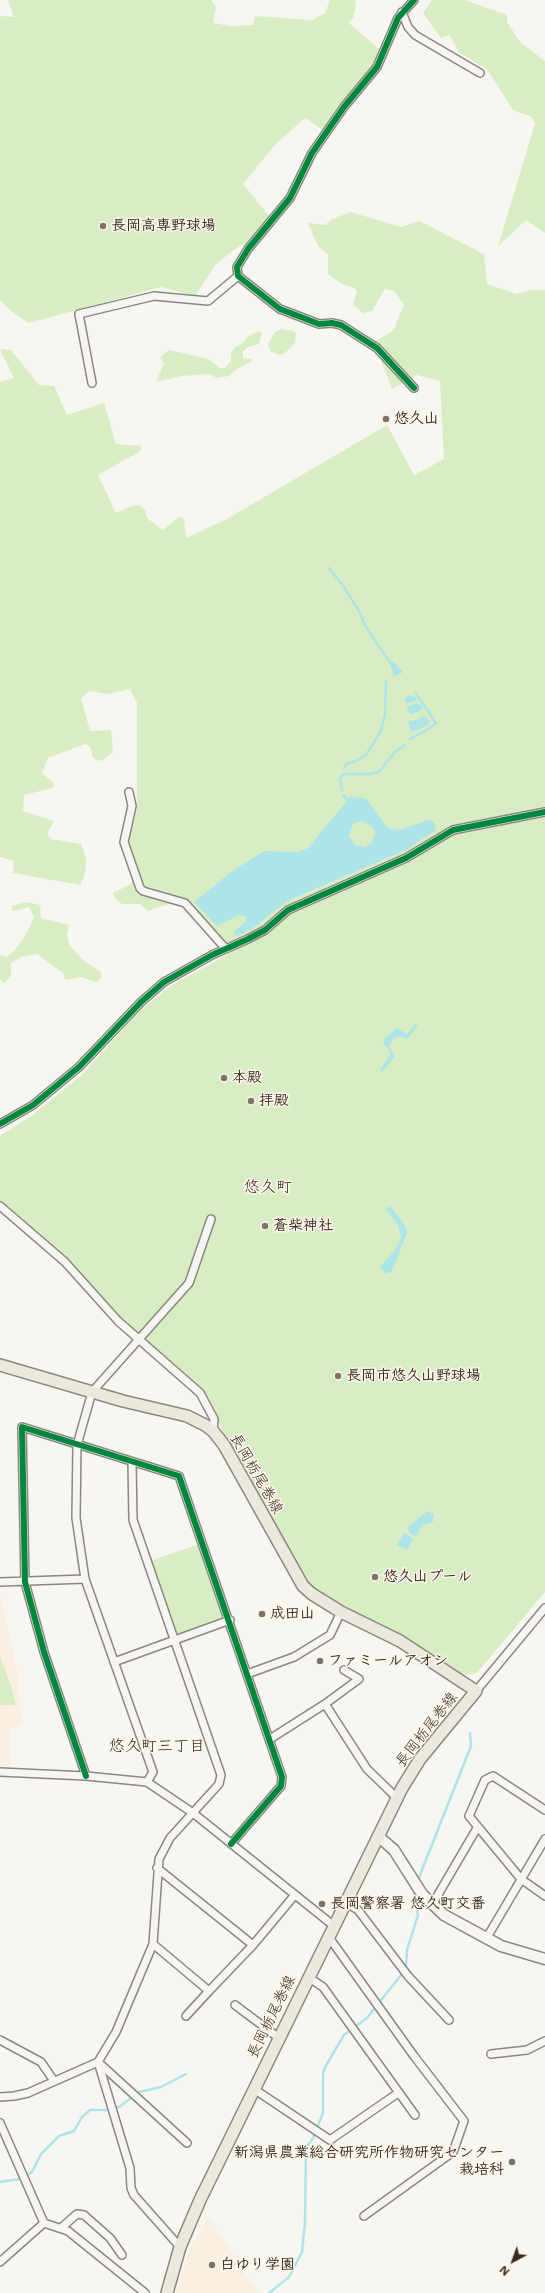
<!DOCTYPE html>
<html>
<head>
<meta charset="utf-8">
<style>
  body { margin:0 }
  #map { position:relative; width:545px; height:2293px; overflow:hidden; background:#f8f6f0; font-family:"Shantell Sans",sans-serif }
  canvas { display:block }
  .north { position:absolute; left:493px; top:2241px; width:40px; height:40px; -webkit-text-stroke:3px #fbf7ec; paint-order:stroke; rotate:221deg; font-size:11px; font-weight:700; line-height:16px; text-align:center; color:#3b2a1e }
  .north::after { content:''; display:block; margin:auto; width:14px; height:18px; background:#3b2a1e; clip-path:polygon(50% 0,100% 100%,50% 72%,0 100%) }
</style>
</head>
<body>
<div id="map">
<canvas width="545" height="2293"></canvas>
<div class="north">N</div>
</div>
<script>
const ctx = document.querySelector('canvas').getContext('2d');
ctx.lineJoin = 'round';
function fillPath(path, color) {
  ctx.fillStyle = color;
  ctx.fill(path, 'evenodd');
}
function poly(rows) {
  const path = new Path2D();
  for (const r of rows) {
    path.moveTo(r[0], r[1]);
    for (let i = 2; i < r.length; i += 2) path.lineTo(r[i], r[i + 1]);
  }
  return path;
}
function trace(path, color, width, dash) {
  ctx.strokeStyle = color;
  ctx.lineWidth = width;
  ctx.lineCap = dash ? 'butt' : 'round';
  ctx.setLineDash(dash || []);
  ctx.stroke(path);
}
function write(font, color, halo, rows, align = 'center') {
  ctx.font = font + ' "Shantell Sans","Klee One",sans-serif';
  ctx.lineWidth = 3;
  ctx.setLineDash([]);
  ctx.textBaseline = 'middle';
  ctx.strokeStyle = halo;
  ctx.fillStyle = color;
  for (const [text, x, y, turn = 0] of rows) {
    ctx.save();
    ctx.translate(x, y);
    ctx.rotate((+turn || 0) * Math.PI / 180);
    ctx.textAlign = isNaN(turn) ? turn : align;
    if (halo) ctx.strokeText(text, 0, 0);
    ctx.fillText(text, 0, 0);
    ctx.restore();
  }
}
const built = poly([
  [0,1594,17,1669,22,1725,10,1730,9,1767,0,1767],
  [208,2216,258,2293,176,2293,190,2248]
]);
const green = poly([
  [8,0,211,0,216,7,213,23,231,26,253,25,255,16,312,20,325,13,330,0,355,0,356,6,353,18,349,23,382,52,372,69,342,103,323,130,305,118,275,145,243,184,270,217,247,244,239,246,216,264,195,296,161,287,29,323,11,311,0,300,0,16,14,17],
  [432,0,465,0,507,15,507,22,521,43,545,61,545,233,526,220,498,246,535,124,532,117,513,110,487,69,458,52,450,35,441,38,423,13],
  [351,212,401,227,419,221,484,254,487,284,517,294,529,290,545,290,545,1592,477,1673,460,1676,316,1592,305,1580,223,1432,211,1404,198,1386,116,1313,68,1260,0,1202,0,1136,31,1116,82,1075,137,1013,154,999,172,985,232,952,194,908,185,901,181,900,148,911,140,904,122,904,115,899,113,893,129,885,138,876,128,842,137,809,137,703,130,689,107,694,90,691,81,698,90,731,111,730,113,752,105,759,98,761,93,758,90,746,85,744,48,758,42,773,54,783,53,788,24,795,23,811,54,821,47,834,51,839,81,844,86,857,85,874,80,885,13,873,14,861,0,857,0,382,14,378,0,349,11,350,39,385,54,386,67,415,104,403,116,444,141,446,141,451,98,475,116,513,129,507,140,505,145,510,147,518,163,530,179,517,184,518,186,538,225,520,387,425,414,475,444,459,440,381,417,375,392,389,374,342,393,331,404,305,394,291,385,289,372,311,363,313,353,305,357,291,352,287,342,284,328,274,328,255,318,246,308,223,325,225,332,219],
  [281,329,293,331,296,333,295,343,284,354,278,355,270,351,268,344,275,332],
  [259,331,262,334,259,344,248,347,243,351,243,358,252,359,252,361,237,369,229,376,217,378,209,374,182,376,156,382,164,363,160,357,169,350,208,359,220,368,225,368,231,361,231,353,234,348,242,344,248,336],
  [27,902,40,905,41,918,69,925,67,935,70,946,83,960,101,972,101,979,96,982,81,977,65,980,63,973,37,954,21,957,11,963,11,975,5,983,0,980,0,955,7,957,14,951,26,935,34,917,29,907,13,911,11,906],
  [199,1544,225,1618,176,1635,150,1561],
  [0,1656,11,1686,16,1705,0,1705]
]);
const water = poly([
  [389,661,393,661,403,672,394,677],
  [407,695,415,697,417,701,407,703,405,701],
  [418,703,423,708,420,711,411,714,407,711,408,706],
  [423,716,431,721,427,726,411,732,408,721,417,720],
  [350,797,365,798,369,802,386,826,390,829,400,830,430,819,434,823,436,830,406,850,287,901,252,929,237,936,233,933,246,921,246,916,239,915,217,926,194,902,231,872,264,851,298,852,308,848],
  [361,821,372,826,375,834,372,842,365,847,356,846,349,836,353,824],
  [415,1024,418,1026,407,1039,399,1036,394,1038,389,1046,395,1056,382,1072,380,1070,391,1054,387,1046,383,1046,385,1038,397,1028,407,1034],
  [390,1206,404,1224,407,1233,392,1271,386,1274,380,1267,395,1250,400,1241,401,1236,398,1225,386,1209],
  [428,1511,434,1514,433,1522,422,1525,416,1536,410,1534,408,1527,410,1525],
  [404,1533,413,1538,407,1550,397,1545]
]);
const stream = poly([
  [329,568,344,587,359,611,366,627,389,661],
  [410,739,430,728,436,723,415,692],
  [344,768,346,764,356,761,366,755,381,731,385,714,386,680],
  [342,790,340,779,343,774,369,774,379,772,395,752,405,745],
  [343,795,348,800],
  [418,1880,471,1746,470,1733],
  [0,2182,20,2179,32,2172,41,2154,59,2136,74,2131,82,2117,90,2110,107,2110,119,2107,139,2092,161,2087,186,2074],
  [269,2293,289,2277,302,2252,305,2222,306,2148,313,2138,323,2113,323,2074,325,2067,344,2035,367,2018,401,1975,406,1965,407,1950,418,1915,414,1899,415,1889]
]);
const street = poly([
  [402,12,408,27,415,35,480,73],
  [92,383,79,314,154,296,208,301,238,276],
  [414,388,377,348,341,325,332,323,319,324,280,309,238,276,237,267,248,249,290,198,312,153,344,107,377,67,398,18,414,0],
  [129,792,132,806,124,842,140,888,143,891,185,903,225,948],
  [0,1124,33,1105,79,1067,141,1002,164,982,212,955,248,939,265,930,288,910,406,858,453,830,545,812],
  [0,1206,65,1262,118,1321,200,1393,214,1419,213,1431],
  [132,1462,133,1520,221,1775,219,1784,170,1838,159,1859,153,1944,116,2032,98,2062,130,2168,131,2188,134,2195,180,2247],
  [0,1582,85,1579],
  [114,1662,230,1620],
  [247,1674,294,1657,330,1635,341,1612],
  [476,1691,545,1608],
  [325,1704,359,1679,344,1670],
  [270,1739,325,1704,367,1769,397,1798],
  [0,1772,86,1776,147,1782,193,1813,334,1926],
  [86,1776,44,1652,25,1582,22,1427,179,1476,282,1777,281,1786,231,1844],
  [147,1782,153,1772,85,1579,76,1518,77,1445,92,1392,189,1283,211,1219],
  [545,1810,493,1776,485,1780,469,1816,521,1879,545,1896],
  [157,1868,253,1945],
  [345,1902,358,1910,408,1976,449,2020],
  [432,1905,477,1828],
  [328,1936,414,2056,464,2121,453,2152,364,2216],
  [486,1939,545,1839],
  [153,1944,209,1991,253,1945,294,1896],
  [308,1977,323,1987,415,2115],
  [235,2005,279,2038],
  [186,2016,209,1991],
  [0,2040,41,2062,54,2081],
  [491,2054,527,2050,545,2041],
  [254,2089,330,2140,398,2093],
  [0,2097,14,2096,28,2093,98,2062,187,2143],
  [0,2123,44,2223],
  [44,2223,68,2231,145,2293],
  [61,2228,77,2214,84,2215,110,2238,122,2255],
  [0,2262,44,2223]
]);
const secondary = poly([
  [378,1836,394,1850,422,1894,444,1915,501,1946,545,1959]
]);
const primary = poly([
  [0,1365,123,1401,187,1416,205,1425,213,1431,224,1445,303,1586,312,1594,341,1612,400,1641,476,1691,420,1759,402,1788,200,2200,180,2247,167,2293]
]);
const cycleway = poly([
  [414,388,377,348,341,325,332,323,319,324,280,309,238,276,237,267,248,249,290,198,312,153,344,107,377,67,398,18,414,0],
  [0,1124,33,1105,79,1067,141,1002,164,982,212,955,248,939,265,930,288,910,406,858,453,830,545,812],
  [86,1776,44,1652,25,1582,22,1427,179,1476,282,1777,281,1786,231,1844]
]);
const markers = [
  [103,226,4,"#7d7168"],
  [386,419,4,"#7d7168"],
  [224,1078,4,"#7d7168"],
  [251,1101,4,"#7d7168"],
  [265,1226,4,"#7d7168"],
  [338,1376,4,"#7d7168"],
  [375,1577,4,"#7d7168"],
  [262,1614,4,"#7d7168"],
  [320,1661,4,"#7d7168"],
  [322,1904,4,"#7d7168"],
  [512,2162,4,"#7d7168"],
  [212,2265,4,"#7d7168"]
];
const poiNames = [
  ["長岡高専野球場",111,226],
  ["悠久山",394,419],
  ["本殿",232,1078],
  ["拝殿",259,1101],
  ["蒼柴神社",273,1226],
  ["長岡市悠久山野球場",346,1376],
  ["悠久山プール",383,1577],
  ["成田山",270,1614],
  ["ファミールアオシ",328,1661],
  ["長岡警察署 悠久町交番",330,1904],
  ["新潟県農業総合研究所作物研究センター",504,2153,"right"],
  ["栽培科",504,2170,"right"],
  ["白ゆり学園",220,2265]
];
const streetNames = [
  ["長岡栃尾巻線",256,1474,60],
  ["長岡栃尾巻線",427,1730,-52],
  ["長岡栃尾巻線",272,2017,-64]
];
const neighbourhoodNames = [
  ["悠久町",268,1188],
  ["悠久町三丁目",157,1747]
];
fillPath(built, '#f9f0e2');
fillPath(green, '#d9edc5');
fillPath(water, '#ace4e8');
trace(stream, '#ace4e8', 2.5);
trace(street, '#8b8781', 10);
trace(secondary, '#8b8781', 13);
trace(primary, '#8b8781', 14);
trace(street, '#f6f5f1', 7);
trace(secondary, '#f6f5f1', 10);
trace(primary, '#ede8dd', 11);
trace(cycleway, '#00873e', 6);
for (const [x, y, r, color] of markers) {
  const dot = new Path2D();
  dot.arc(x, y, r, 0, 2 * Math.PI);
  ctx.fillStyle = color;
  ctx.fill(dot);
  trace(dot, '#fbf7ec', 1.5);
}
write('bold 15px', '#3b2a1e', '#fbf7ec', poiNames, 'left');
write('15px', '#3b2a1e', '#fbf7ec', streetNames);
write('16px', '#3b2a1e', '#fbf7ec', neighbourhoodNames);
</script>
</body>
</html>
